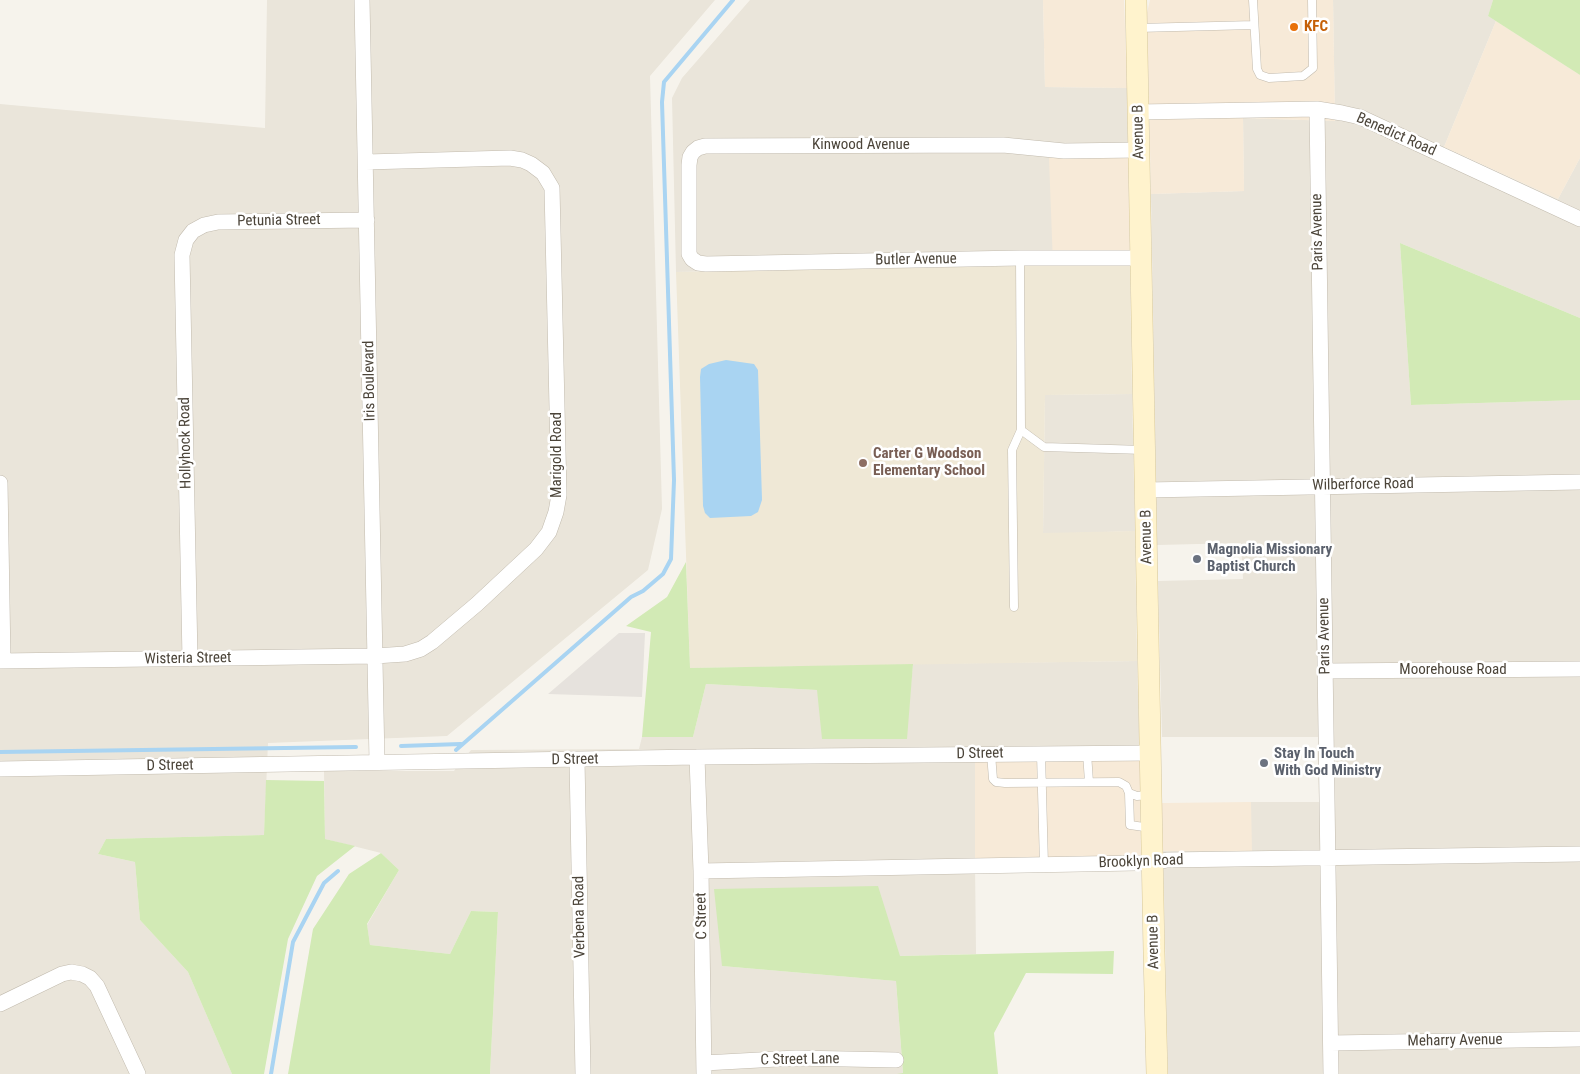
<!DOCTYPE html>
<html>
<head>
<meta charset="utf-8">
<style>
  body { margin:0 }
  canvas { display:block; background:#f6f3ec }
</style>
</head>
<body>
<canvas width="1580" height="1074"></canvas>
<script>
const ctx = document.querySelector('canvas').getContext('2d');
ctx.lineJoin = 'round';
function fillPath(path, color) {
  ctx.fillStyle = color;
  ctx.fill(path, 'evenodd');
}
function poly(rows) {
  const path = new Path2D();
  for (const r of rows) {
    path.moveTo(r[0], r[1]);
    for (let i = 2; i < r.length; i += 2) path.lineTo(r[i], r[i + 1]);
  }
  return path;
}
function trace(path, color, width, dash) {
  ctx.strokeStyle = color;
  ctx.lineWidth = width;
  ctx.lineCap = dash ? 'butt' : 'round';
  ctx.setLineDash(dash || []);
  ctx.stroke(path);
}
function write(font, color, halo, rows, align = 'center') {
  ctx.font = font + ' "Roboto Condensed",sans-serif';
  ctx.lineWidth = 5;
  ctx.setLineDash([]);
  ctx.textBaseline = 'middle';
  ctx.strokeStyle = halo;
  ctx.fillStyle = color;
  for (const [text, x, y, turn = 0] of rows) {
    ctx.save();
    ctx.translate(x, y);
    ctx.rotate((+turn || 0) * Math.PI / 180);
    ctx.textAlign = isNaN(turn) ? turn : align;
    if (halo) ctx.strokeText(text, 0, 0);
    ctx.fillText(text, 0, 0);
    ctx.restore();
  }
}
const residential = poly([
  [267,0,715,0,650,76,662,509,648,570,447,736,268,743,264,835,106,839,98,854,135,862,140,920,188,972,232,1074,0,1074,0,104,265,128],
  [750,0,1043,0,1045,87,1127,88,1128,158,1053,265,676,272,672,98,682,78],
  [1333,0,1493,0,1488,16,1496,21,1444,147,1558,199,1580,158,1580,318,1400,243,1411,405,1580,400,1580,1074,1168,1074,1163,851,1251,851,1251,802,1319,802,1318,737,1162,737,1158,581,1243,579,1241,543,1157,545,1151,194,1244,191,1243,118,1335,121],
  [1132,394,1135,531,1043,534,1045,395],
  [1137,661,1140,759,975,862,976,954,899,956,722,966,896,981,903,1074,490,1074,498,912,471,911,450,954,370,945,367,925,399,870,381,853,325,839,324,771,454,771,471,750,639,749,642,737,693,737,706,684,817,690,906,739,913,664]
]);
const commercial = poly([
  [1043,0,1124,0,1127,88,1045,87],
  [1150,0,1333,0,1335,121,1243,118,1244,191,1151,194,1147,13],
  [1496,21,1580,75,1580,158,1558,199,1444,147],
  [1049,158,1128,158,1130,264,1053,265],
  [1140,759,1141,859,975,862,975,760],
  [1251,802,1252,851,1163,851,1162,803]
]);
const industrial = poly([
  [619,633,645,633,642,697,548,694]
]);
const education = poly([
  [1130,264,1132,394,1045,395,1043,533,1135,531,1137,661,690,668,676,272]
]);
const green = poly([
  [1493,0,1580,0,1580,75,1488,16],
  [1400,243,1580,318,1580,400,1411,405],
  [686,562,690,668,913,664,907,739,822,739,817,690,706,684,693,737,642,737,651,632,626,626,667,597],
  [266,780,324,781,325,839,355,846,317,876,288,939,264,1074,232,1074,188,972,140,920,135,862,98,854,106,839,264,835],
  [381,853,399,870,367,924,370,945,450,954,471,911,498,912,490,1074,288,1074,313,929,349,874],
  [878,886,900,956,1114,951,1113,974,1026,973,994,1033,998,1074,897,1074,903,1073,896,981,722,966,714,889]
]);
const water = poly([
  [726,360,754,364,758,370,762,500,758,512,751,516,710,518,705,513,703,506,700,377,701,369,709,364]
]);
const stream = poly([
  [401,746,461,744],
  [456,750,631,597,643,591,663,574,671,559,674,480,662,102,664,82,733,0],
  [0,752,356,747],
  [271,1074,293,942,324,883,338,871]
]);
const service = poly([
  [1253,0,1257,69,1260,75,1269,78,1303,76,1313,68,1312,0],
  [1138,28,1254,25],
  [1020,258,1021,430,1044,447,1144,450],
  [1014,607,1012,450,1021,430],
  [1087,753,1089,782],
  [991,754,993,779,996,782,1005,783,1119,782,1126,786,1129,793,1137,796,1149,795],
  [1041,754,1044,865],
  [1129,793,1130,825,1151,828]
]);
const minor = poly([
  [362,0,377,762],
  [1317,109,1331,1074],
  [1138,112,1317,109,1342,113,1360,117,1580,219],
  [1139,150,1064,151,1003,145,705,146,698,148,693,152,690,157,689,165,689,254,692,259,698,263,706,264,1020,258,1141,258],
  [0,483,3,661],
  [1146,490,1580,482],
  [190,659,182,255,186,240,193,231,204,225,218,222,367,220],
  [0,661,375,656,405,654,421,649,432,642,477,604,536,549,549,532,556,512,559,495,552,188,543,173,531,164,522,160,510,158,366,162],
  [1326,671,1580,669],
  [697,757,701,871,704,1074],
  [577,760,583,1074],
  [0,769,697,757,1151,753],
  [701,871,1136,863,1152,863,1167,860,1580,854],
  [0,1004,62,974,71,972,82,974,90,978,97,986,138,1074],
  [1331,1043,1580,1039],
  [704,1063,796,1058,896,1060]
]);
const secondary = poly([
  [1136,0,1154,952,1157,1074]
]);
const markers = [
  [1294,27,5,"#e8710a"],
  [863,463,5,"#8d6e63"],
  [1197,559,5,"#6b7280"],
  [1264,763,5,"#6b7280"]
];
const foodNames = [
  ["KFC",1304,27]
];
const streetNames = [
  ["Avenue B",1139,132,-91],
  ["Benedict Road",1396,135,24],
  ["Kinwood Avenue",861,145],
  ["Petunia Street",279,221,-1],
  ["Paris Avenue",1318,232,-91],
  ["Butler Avenue",916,260,-1],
  ["Iris Boulevard",370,381,-91],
  ["Hollyhock Road",186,443,-91],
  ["Marigold Road",557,455,-90],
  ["Wilberforce Road",1363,485,-1],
  ["Avenue B",1147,537,-91],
  ["Paris Avenue",1325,636,-91],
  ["Wisteria Street",188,659,-1],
  ["Moorehouse Road",1453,670],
  ["D Street",980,754,-1],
  ["D Street",575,760,-1],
  ["D Street",170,766,-1],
  ["Brooklyn Road",1141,862,-2],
  ["C Street",702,916,-91],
  ["Verbena Road",580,917,-91],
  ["Avenue B",1154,942,-91],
  ["Meharry Avenue",1455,1041,-1],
  ["C Street Lane",800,1060,-1]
];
const educationNames = [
  ["Carter G Woodson",873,454],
  ["Elementary School",873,471]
];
const worshipNames = [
  ["Magnolia Missionary",1207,550],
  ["Baptist Church",1207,567],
  ["Stay In Touch",1274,754],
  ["With God Ministry",1274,771]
];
fillPath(residential, '#eae5da');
fillPath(commercial, '#f7ead8');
fillPath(industrial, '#e6e2dd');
fillPath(education, '#efe8d6');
fillPath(green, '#d2eab5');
fillPath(water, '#a9d4f2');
trace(stream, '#a9d4f2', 4);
trace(service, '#c2bbae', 9);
trace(minor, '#c2bbae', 16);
trace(secondary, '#d6c79b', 22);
trace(service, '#fff', 8);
trace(minor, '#fff', 15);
trace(secondary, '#fff3cd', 21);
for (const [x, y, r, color] of markers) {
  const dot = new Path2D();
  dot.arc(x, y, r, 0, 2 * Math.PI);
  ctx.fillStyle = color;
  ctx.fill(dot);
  trace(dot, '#fff', 2);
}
write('bold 15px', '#c56008', '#fff', foodNames, 'left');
write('15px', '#4b4439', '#fff', streetNames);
write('bold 15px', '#785e54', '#fff', educationNames, 'left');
write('bold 15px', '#5b616d', '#fff', worshipNames, 'left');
</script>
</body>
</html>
